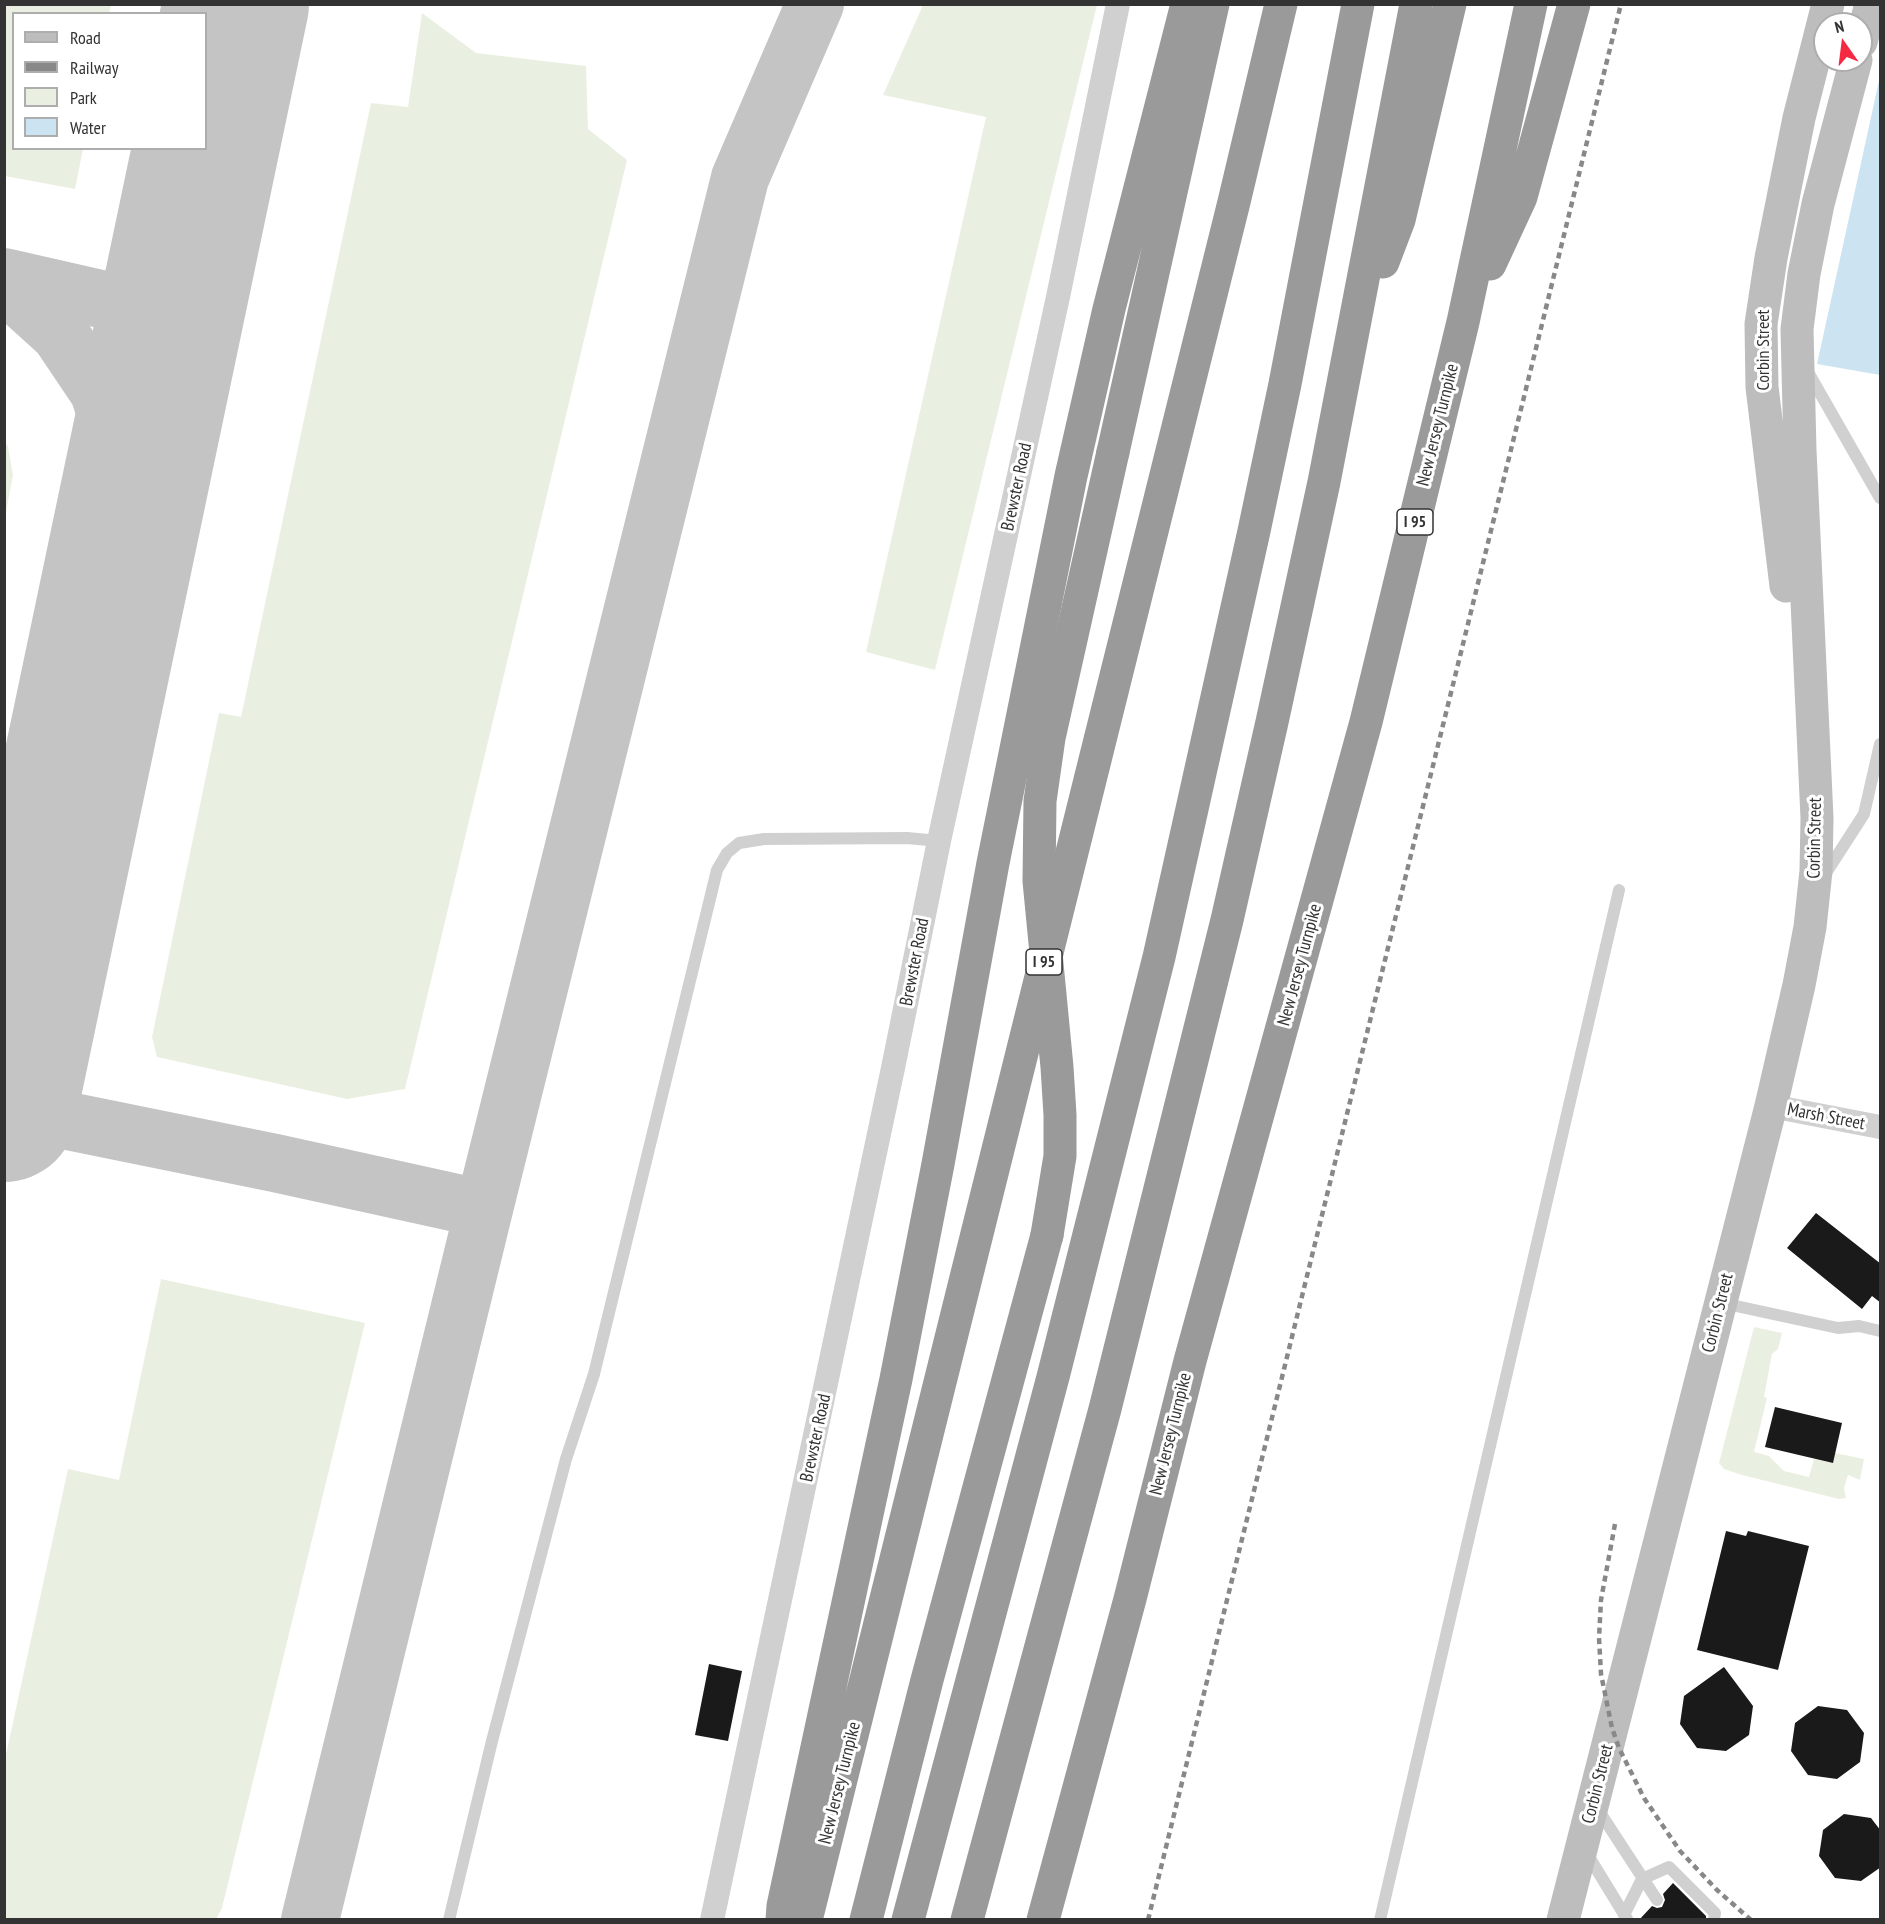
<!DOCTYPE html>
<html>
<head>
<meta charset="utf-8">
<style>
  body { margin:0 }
  #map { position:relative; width:1885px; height:1924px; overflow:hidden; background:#fff; font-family:"PT Sans Narrow",sans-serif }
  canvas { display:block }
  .frame { position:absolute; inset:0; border:6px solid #333; pointer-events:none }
  .legend { position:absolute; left:12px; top:12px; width:195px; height:138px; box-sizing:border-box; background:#fff; border:2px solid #adadad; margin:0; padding:8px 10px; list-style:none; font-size:18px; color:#333 }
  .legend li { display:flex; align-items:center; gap:12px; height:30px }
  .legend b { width:30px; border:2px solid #adadad }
  .north { position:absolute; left:1813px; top:12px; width:60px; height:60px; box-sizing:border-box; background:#fff; border:2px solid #adadad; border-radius:50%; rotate:346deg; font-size:16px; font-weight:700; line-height:24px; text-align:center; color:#333 }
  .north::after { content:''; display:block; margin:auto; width:21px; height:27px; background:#f52a42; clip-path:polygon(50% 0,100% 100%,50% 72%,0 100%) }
</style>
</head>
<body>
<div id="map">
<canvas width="1885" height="1924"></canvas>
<div class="frame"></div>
<ul class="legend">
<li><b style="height:8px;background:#bdbdbd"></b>Road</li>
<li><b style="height:8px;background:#888"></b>Railway</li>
<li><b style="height:16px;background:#eaf0e1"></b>Park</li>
<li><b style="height:16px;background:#cce4f1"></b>Water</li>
</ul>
<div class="north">N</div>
</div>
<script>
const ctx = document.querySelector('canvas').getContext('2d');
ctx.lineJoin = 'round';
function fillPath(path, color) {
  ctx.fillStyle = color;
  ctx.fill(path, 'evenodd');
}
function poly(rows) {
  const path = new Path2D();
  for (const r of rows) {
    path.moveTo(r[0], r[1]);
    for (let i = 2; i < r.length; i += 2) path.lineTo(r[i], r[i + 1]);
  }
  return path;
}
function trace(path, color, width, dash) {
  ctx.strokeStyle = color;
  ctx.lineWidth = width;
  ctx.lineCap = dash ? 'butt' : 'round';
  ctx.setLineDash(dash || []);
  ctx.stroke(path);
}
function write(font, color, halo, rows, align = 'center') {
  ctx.font = font + ' "PT Sans Narrow",sans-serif';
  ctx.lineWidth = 6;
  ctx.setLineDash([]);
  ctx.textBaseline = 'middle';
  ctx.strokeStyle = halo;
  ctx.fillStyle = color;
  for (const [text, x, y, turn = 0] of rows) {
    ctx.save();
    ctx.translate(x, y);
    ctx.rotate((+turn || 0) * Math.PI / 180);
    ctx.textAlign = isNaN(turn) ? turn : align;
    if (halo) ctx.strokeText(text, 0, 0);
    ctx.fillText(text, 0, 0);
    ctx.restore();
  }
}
const green = poly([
  [4,5,111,5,109,13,14,14,14,148,83,149,75,189,5,176],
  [923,5,1097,5,935,670,866,652,986,117,883,95],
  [422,13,476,53,586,66,588,129,627,160,405,1089,347,1099,157,1057,152,1037,219,713,241,717,371,103,408,107],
  [5,441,8,447,13,475,5,517],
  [161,1279,365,1323,222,1908,216,1919,5,1919,5,1759,68,1469,119,1480],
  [1754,1327,1782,1333,1778,1349,1772,1354,1764,1397,1767,1398,1754,1452,1769,1456,1784,1471,1809,1477,1814,1459,1832,1463,1835,1453,1864,1459,1860,1480,1848,1475,1844,1488,1846,1498,1839,1499,1742,1475,1724,1469,1719,1463]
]);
const water = poly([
  [1880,76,1880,375,1817,364]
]);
const taxiway = poly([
  [4,277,171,315],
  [4,290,18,296,60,334,99,392,119,456,125,512,117,572],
  [4,1108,275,1163,484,1209],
  [310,1920,484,1209,740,178,815,4]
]);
const runway = poly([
  [4,1109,236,4]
]);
const building = poly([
  [1816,1213,1881,1264,1881,1303,1872,1296,1862,1309,1787,1248],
  [1775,1407,1842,1423,1833,1463,1765,1447],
  [1726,1531,1746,1536,1748,1531,1809,1546,1778,1670,1697,1650],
  [709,1664,742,1671,728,1741,695,1735],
  [1724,1667,1753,1706,1749,1735,1726,1751,1697,1748,1680,1724,1684,1696],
  [1818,1706,1847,1710,1864,1733,1860,1762,1837,1779,1808,1775,1791,1751,1795,1723],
  [1844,1814,1871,1818,1881,1831,1881,1867,1861,1881,1835,1878,1819,1856,1823,1830],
  [1673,1883,1706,1916,1706,1920,1639,1920,1652,1906,1657,1908,1662,1907,1665,1900,1663,1894]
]);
const service = poly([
  [1808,372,1880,498],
  [1824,876,1864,814,1880,744],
  [1722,1303,1838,1328,1859,1326,1880,1331],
  [1597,1808,1657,1900],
  [1586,1852,1627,1919],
  [1624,1915,1642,1879,1669,1867,1715,1913,1714,1920],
  [449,1920,492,1741,566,1459,594,1374,717,870,727,853,739,843,764,839,907,838,939,841],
  [1380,1920,1619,890]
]);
const minor = poly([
  [1771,1106,1880,1127],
  [712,1920,893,1068,939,841,1058,297,1118,4]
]);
const secondary = poly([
  [1861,42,1871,4],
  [1786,586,1762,387,1761,324,1771,258,1799,118,1828,4],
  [1563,1920,1771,1106,1799,985,1810,927,1816,871,1817,818,1800,450,1797,329,1804,274,1818,204,1856,60]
]);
const motorway = poly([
  [1383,262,1399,220,1450,4],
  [1490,264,1521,197,1574,4],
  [1113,452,1213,4],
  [782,1920,783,1906,896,1379,938,1164,993,863,1071,476,1109,309,1187,4],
  [806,1920,1234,202,1281,4],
  [866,1920,927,1680,1047,1235],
  [908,1920,1053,1377,1159,957,1254,531,1285,384,1358,4],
  [967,1920,1105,1409,1227,920,1272,722,1324,482,1416,4],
  [1043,1920,1130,1599,1190,1361,1366,722,1463,322,1531,4]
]);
const rail = poly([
  [1615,1524,1601,1600,1599,1638,1601,1674,1612,1728,1619,1748,1644,1798,1680,1851,1717,1890,1751,1920],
  [1148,1920,1621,4]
]);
const motorwayBridge = poly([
  [1047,1235,1060,1156,1060,1115,1057,1067,1039,881,1040,801,1049,738,1113,452]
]);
const shields = [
  [1415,522,36],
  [1044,962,36]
];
const shieldNames = [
  ["I 95",1415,522],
  ["I 95",1044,962]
];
const streetNames = [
  ["Corbin Street",1764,350,-90],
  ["New Jersey Turnpike",1438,425,-76],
  ["Brewster Road",1017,487,-78],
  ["Corbin Street",1815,838,-89],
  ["Brewster Road",915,962,-79],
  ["New Jersey Turnpike",1300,965,-75],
  ["Marsh Street",1826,1117,11],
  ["Corbin Street",1718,1313,-76],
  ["New Jersey Turnpike",1171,1434,-76],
  ["Brewster Road",816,1438,-78],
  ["New Jersey Turnpike",840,1783,-76],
  ["Corbin Street",1598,1784,-76]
];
fillPath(green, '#eaf0e1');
fillPath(water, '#cce4f1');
trace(taxiway, '#c4c4c4', 58);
trace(runway, '#c4c4c4', 146);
fillPath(building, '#1a1a1a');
trace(service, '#d0d0d0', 12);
trace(minor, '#d0d0d0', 24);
trace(secondary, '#bdbdbd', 33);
trace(motorway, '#9a9a9a', 33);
trace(rail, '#888', 4.5, [6, 4.5]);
trace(motorwayBridge, '#9a9a9a', 33);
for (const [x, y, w] of shields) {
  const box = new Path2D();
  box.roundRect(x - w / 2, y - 13, w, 26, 4.5);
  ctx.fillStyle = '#fff';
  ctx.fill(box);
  trace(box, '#333', 1.5);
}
write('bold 16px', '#333', null, shieldNames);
write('18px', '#333', '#fff', streetNames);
</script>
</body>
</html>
